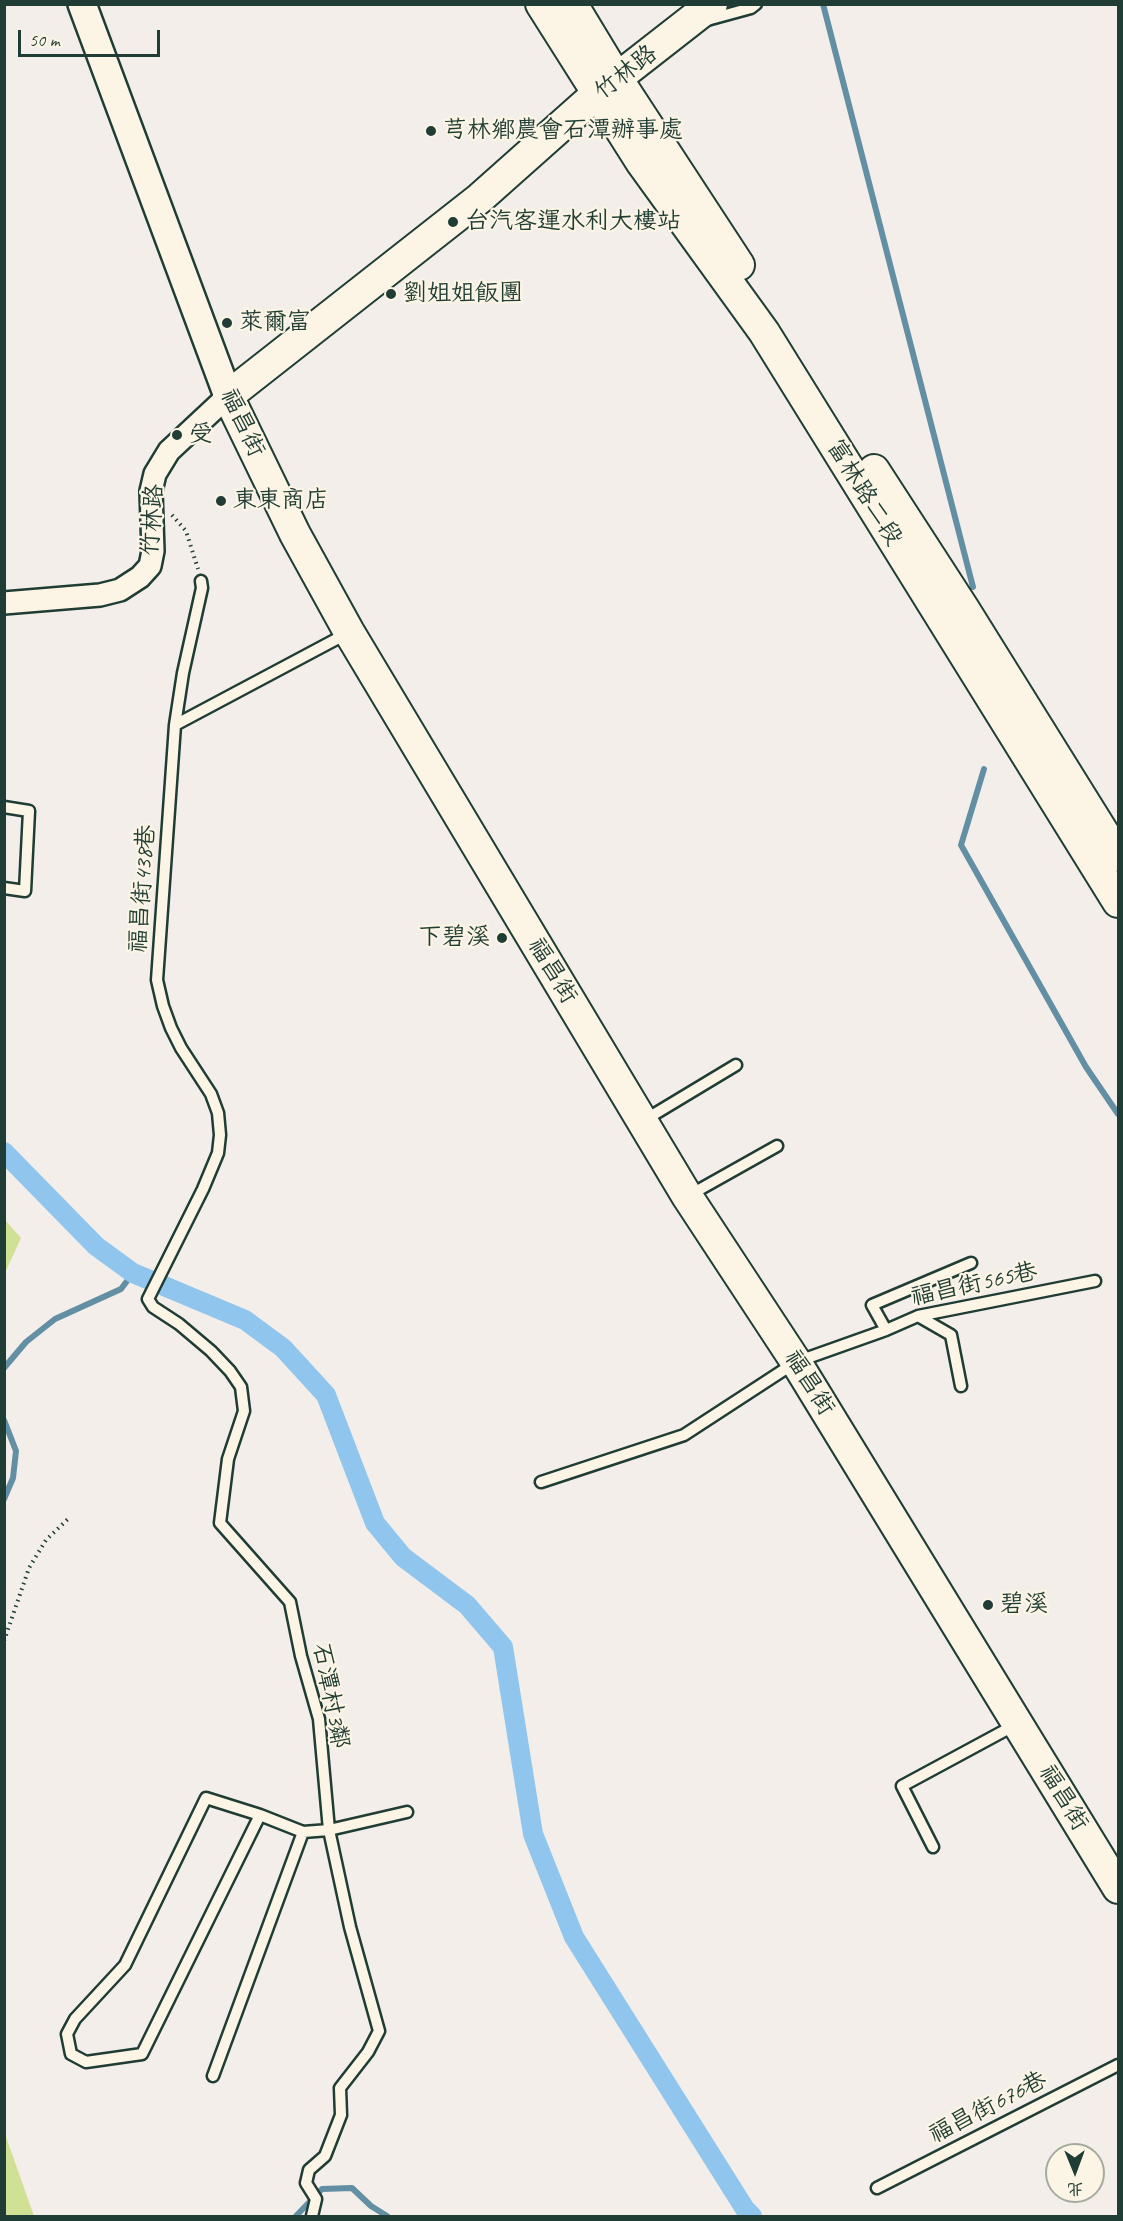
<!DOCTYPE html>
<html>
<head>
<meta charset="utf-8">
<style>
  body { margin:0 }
  #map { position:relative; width:1123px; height:2221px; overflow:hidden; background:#f3eee9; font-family:Caveat,"LXGW WenKai TC",sans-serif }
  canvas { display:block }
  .frame { position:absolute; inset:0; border:6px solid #1f3d34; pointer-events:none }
  .north { position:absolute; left:1045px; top:2143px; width:60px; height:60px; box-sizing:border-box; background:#fcf5e5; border:2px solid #a4ab9e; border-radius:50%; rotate:179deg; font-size:16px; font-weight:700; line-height:24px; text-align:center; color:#1f3d34 }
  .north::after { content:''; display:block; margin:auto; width:21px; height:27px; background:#1f3d34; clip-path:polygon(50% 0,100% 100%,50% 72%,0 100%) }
  .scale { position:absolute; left:18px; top:30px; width:142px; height:27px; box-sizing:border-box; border:3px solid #1f3d34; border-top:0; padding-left:8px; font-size:18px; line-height:21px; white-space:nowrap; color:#1f3d34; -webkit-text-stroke:4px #fcf5e5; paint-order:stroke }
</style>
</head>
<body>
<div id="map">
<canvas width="1123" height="2221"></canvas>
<div class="frame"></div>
<div class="north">北</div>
<div class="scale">50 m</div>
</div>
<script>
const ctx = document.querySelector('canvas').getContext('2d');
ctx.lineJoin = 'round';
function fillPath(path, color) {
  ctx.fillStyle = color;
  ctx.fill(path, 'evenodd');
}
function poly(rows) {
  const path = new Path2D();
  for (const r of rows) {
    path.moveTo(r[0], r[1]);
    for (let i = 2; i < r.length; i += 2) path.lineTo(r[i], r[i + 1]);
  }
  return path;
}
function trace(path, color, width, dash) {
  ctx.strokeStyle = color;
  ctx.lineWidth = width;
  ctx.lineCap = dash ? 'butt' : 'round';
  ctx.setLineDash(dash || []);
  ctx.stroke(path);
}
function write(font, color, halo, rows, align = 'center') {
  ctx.font = font + ' Caveat,"LXGW WenKai TC",sans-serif';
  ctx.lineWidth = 4.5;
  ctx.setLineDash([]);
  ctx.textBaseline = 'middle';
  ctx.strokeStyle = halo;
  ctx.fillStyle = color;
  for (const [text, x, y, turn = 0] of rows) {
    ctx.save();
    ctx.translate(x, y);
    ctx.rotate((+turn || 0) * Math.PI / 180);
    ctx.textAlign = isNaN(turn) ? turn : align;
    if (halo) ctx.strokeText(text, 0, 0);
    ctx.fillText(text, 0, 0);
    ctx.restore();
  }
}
const green = poly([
  [5,1220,21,1238,5,1273],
  [4,2134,5,2134,34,2216,5,2216]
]);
const stream = poly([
  [823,4,973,587],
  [984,769,961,845,1086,1067,1118,1114],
  [4,1368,26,1342,55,1319,121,1289,133,1273],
  [4,1420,16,1451,13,1478,4,1499],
  [296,2216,322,2189,352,2188,371,2206,387,2216]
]);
const canal = poly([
  [4,1152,96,1246,133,1273,245,1320,283,1348,326,1395,375,1523,403,1557,467,1605,503,1647,533,1834,574,1937,745,2209,752,2216]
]);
const path = poly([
  [172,515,186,531,198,569],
  [4,1641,29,1568,46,1540,70,1517]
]);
const service = poly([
  [707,20,751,8,756,4],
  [175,725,183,673,202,588,201,581],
  [4,807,29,811,25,891,4,888],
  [643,1121,736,1065],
  [688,1196,777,1146],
  [918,1316,951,1335,961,1386],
  [886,1330,872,1305,971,1263],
  [541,1482,684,1435,796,1362,886,1330,918,1316,1095,1281],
  [260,1815,206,1798,125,1965,75,2019,67,2034,71,2054,86,2062,142,2054,260,1815,303,1832,329,1830,407,1812],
  [933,1847,902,1786,1015,1725],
  [213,2076,303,1832],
  [877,2188,1118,2065],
  [312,2216,316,2199,306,2183,309,2170,325,2156,341,2115,340,2088,368,2052,379,2031,350,1927,329,1830,319,1719,301,1656,290,1602,220,1523,228,1459,244,1411,241,1387,230,1371,211,1351,179,1324,153,1307,148,1299,203,1189,218,1153,220,1135,218,1113,211,1094,181,1048,171,1028,163,1006,157,980,175,725,346,634]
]);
const minor = poly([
  [4,603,100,595,120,590,140,577,150,566,153,551,151,491,155,474,169,451,228,396]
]);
const tertiary = poly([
  [82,4,228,396]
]);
const secondary = poly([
  [541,4,641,162,764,332,1118,902],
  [572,4,618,80,739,265],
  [712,4,598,93,480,198,228,396,295,534,349,632,687,1196,796,1362,1118,1888],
  [874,470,964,609,1118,856]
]);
const markers = [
  [431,131,6,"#1f3d34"],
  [453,222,6,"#1f3d34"],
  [391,294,6,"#1f3d34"],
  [227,323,6,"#1f3d34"],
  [177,435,6,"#1f3d34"],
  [221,501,6,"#1f3d34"],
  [502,938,6,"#1f3d34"],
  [988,1605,6,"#1f3d34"]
];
const streetNames = [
  ["竹林路",626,73,-38],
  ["福昌街",242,423,65],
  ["富林路二段",864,493,58],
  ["竹林路",153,520,-86],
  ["福昌街438巷",143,889,-86],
  ["福昌街",552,971,59],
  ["福昌街565巷",974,1285,-12],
  ["福昌街",809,1383,58],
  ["石潭村3鄰",330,1696,79],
  ["福昌街",1063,1798,59],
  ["福昌街676巷",988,2108,-27]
];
const poiNames = [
  ["芎林鄉農會石潭辦事處",443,131],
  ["台汽客運水利大樓站",465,222],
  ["劉姐姐飯團",403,294],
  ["萊爾富",239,323],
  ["受",189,435],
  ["東東商店",233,501],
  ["下碧溪",490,938,"right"],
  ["碧溪",1000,1605]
];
fillPath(green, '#d0e094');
trace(stream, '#638fa4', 6);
trace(canal, '#90c6ee', 20);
trace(service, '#1f3d34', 15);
trace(minor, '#1f3d34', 26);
trace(tertiary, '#1f3d34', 32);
trace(secondary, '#1f3d34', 34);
trace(path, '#1f3d34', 4, [1.5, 4.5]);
trace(service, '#fcf5e5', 10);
trace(minor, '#fcf5e5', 21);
trace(tertiary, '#fcf5e5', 27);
trace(secondary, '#fcf5e5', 30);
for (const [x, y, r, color] of markers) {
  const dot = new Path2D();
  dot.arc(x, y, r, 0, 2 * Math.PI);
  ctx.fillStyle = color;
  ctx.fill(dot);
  trace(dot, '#fcf5e5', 2);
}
write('24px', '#1f3d34', '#fcf5e5', streetNames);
write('24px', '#1f3d34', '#fcf5e5', poiNames, 'left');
</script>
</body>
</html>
